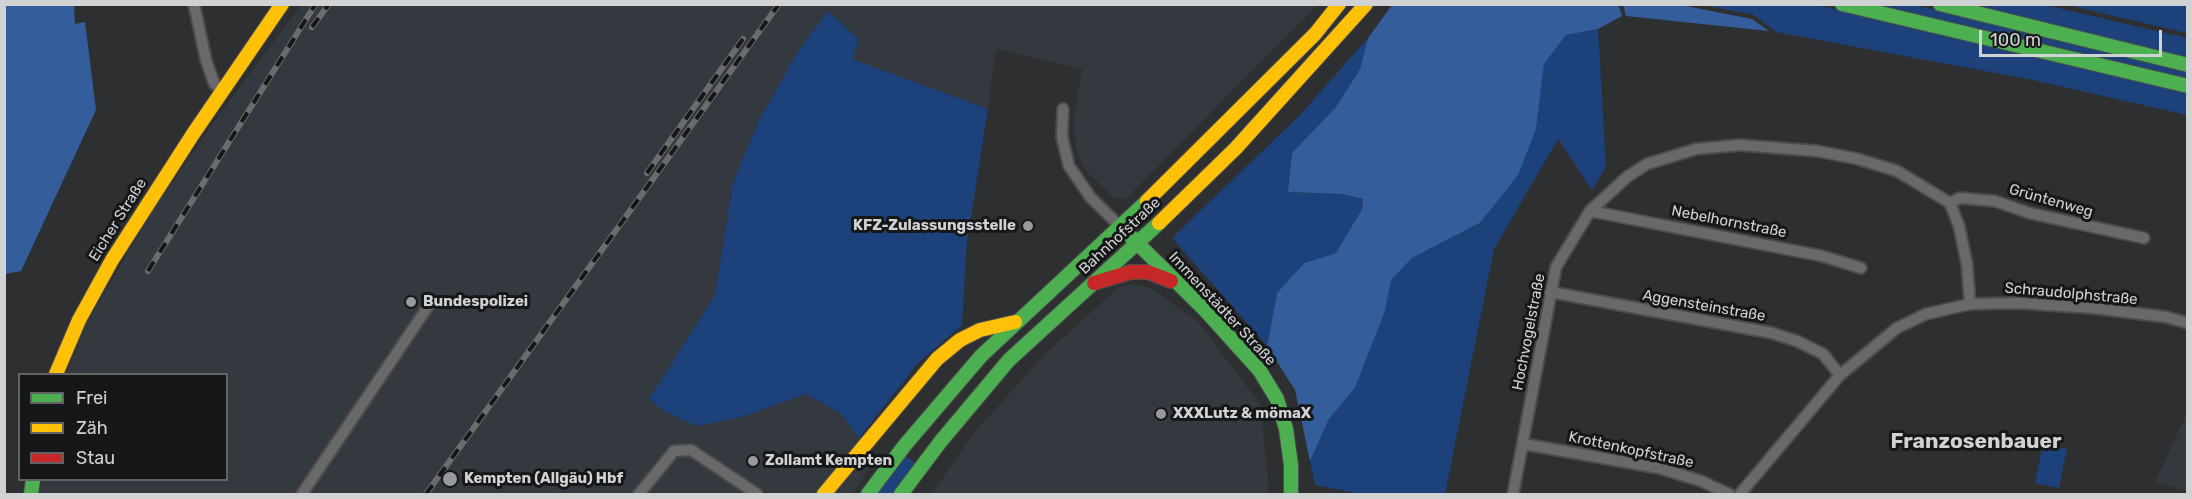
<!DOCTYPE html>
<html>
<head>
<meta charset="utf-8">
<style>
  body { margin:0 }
  #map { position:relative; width:2192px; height:499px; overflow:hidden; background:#2e2f31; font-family:Rubik,sans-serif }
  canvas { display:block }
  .frame { position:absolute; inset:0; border:6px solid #d1d2d4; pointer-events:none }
  .legend { position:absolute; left:18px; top:373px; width:210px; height:108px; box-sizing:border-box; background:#161719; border:2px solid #616264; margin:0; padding:8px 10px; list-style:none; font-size:18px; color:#d1d2d4 }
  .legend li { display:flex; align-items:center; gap:12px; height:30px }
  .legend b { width:30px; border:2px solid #616264 }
  .scale { position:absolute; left:1979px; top:30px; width:183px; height:27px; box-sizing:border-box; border:3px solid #d1d2d4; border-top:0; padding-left:8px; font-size:18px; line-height:21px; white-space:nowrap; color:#d1d2d4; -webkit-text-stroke:4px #161719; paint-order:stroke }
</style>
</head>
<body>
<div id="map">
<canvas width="2192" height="499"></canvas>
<div class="frame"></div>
<ul class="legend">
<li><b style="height:8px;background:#4caf50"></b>Frei</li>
<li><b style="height:8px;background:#ffc107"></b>Zäh</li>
<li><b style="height:8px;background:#c62828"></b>Stau</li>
</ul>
<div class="scale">100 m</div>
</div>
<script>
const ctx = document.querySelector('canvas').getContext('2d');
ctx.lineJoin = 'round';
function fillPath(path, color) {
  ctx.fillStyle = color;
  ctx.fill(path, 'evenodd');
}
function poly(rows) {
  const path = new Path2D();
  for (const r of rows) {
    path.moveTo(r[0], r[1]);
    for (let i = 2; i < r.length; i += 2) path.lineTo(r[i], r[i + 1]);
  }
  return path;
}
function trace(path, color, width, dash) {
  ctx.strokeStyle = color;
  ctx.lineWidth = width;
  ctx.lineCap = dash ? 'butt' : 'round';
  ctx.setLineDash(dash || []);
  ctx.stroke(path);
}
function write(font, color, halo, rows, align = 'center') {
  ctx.font = font + ' Rubik,sans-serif';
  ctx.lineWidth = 6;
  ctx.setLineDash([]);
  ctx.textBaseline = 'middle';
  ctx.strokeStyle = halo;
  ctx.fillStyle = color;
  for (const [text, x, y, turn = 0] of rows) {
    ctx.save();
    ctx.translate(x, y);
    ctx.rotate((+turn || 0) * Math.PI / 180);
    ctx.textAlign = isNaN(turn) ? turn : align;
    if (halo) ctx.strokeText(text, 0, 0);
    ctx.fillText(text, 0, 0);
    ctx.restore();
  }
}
const built = poly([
  [301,5,1317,5,1126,199,1114,198,1087,172,1078,156,1073,127,1082,69,996,49,988,109,851,59,859,40,827,11,759,120,733,183,715,295,649,399,742,417,806,394,841,414,875,460,852,494,39,494,42,480,226,480,226,374,66,374,88,321,153,210,221,112],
  [1130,284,1151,288,1198,322,1261,405,1269,494,932,494,972,435,1047,352,1119,287],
  [2187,413,2187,491,2155,482]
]);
const green = poly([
  [1703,5,1816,5,1939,32,2187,91,2187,115,2033,80,1776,32,1754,15],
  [1869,5,1912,5,1943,11,2187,71,2187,80],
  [1969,5,2045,5,2187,38,2187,57],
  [2067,5,2187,5,2187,33],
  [828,11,859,40,852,59,988,109,967,242,962,325,919,362,859,438,841,414,806,394,742,417,697,426,664,411,649,399,715,295,733,183,759,120,799,50],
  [1598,29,1606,167,1592,190,1558,139,1494,249,1445,494,1361,494,1315,485,1310,461,1329,419,1355,388,1385,311,1391,280,1412,258,1481,223,1536,129,1544,64,1566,35],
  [1368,38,1360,69,1336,107,1292,153,1289,192,1342,194,1363,199,1362,209,1336,253,1304,263,1277,293,1267,346,1172,238,1300,115],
  [2043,444,2067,449,2059,488,2035,483],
  [905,456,915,463,894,494,877,494]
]);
const forest = poly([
  [4,5,74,5,75,24,85,22,96,110,21,271,5,274],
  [1392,5,1618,4,1622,16,1598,29,1566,35,1544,64,1536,129,1518,175,1480,223,1412,258,1391,280,1385,311,1355,388,1329,419,1310,461,1295,390,1267,346,1277,293,1304,263,1336,253,1362,209,1363,199,1342,194,1288,192,1292,153,1336,107,1360,69,1368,38],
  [1623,5,1681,5,1752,19,1769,31,1626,16]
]);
const street = poly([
  [194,4,206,60,214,83,222,92],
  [1063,109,1062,137,1069,166,1091,198,1121,227],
  [1950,203,1960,198,1995,201,2029,213,2144,238],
  [1590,211,1822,256,1861,268],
  [1550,292,1772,333,1797,341,1823,354,1840,375],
  [1524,444,1659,468,1701,481,1729,494],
  [302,494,431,302],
  [639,494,674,451,691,450,757,494],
  [1513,494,1556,267,1590,211,1627,177,1647,164,1696,149,1740,145,1817,151,1858,159,1897,171,1950,203,1959,226,1967,264,1970,304],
  [1740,494,1840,375,1897,328,1926,314,1970,304,2018,303,2093,308,2166,317,2188,323]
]);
const fast = poly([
  [1842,4,2188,86],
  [1940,4,2188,65],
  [1121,227,1205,310,1260,371,1277,399,1286,429,1291,465,1291,494],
  [31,494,33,480],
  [868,494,905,445,981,356,1147,201],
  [901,494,941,441,1009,360,1159,223]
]);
const slow = poly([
  [1147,201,1315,34,1339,4],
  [1159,223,1236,148,1366,4],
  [56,374,79,320,112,260,193,134,282,4],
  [824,494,937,359,960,340,980,330,1015,322]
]);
const jam = poly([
  [1094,283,1131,272,1148,272,1171,281]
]);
const rail = poly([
  [312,27,329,4],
  [647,173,743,39],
  [148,271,315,5],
  [426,494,779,4]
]);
const markers = [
  [1028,226,6,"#98999b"],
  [411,302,6,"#98999b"],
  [1161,414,6,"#98999b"],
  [753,461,6,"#98999b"],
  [450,479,8,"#98999b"]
];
const streetNames = [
  ["Grüntenweg",2051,201,16],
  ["Eicher Straße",118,220,-58],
  ["Nebelhornstraße",1729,222,11],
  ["Bahnhofstraße",1120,236,-43],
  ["Schraudolphstraße",2071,294,5],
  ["Aggensteinstraße",1704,306,10],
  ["Immenstädter Straße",1222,309,47],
  ["Hochvogelstraße",1529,332,-79],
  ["Krottenkopfstraße",1631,450,12]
];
const poiNames = [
  ["KFZ-Zulassungsstelle",1016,226,"right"],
  ["Bundespolizei",423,302],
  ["XXXLutz & mömaX",1173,414],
  ["Zollamt Kempten",765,461],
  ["Kempten (Allgäu) Hbf",464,479]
];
const districtNames = [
  ["Franzosenbauer",1976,442]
];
fillPath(built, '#34383f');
fillPath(green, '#1c417b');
fillPath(forest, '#335d9b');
trace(street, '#4b4c4e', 14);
trace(fast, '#4b4c4e', 16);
trace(slow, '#4b4c4e', 16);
trace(jam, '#4b4c4e', 16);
trace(street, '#69696a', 10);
trace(fast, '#4caf50', 14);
trace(slow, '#ffc107', 14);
trace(jam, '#c62828', 14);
trace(rail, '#6b6c6d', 6);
trace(rail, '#161719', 4, [11]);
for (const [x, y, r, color] of markers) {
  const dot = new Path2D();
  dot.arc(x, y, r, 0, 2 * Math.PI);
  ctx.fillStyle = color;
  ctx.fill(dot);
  trace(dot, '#161719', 2);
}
write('15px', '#d1d2d4', '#161719', streetNames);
write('bold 15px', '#d1d2d4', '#161719', poiNames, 'left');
write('bold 21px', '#d1d2d4', '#161719', districtNames);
</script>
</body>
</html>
